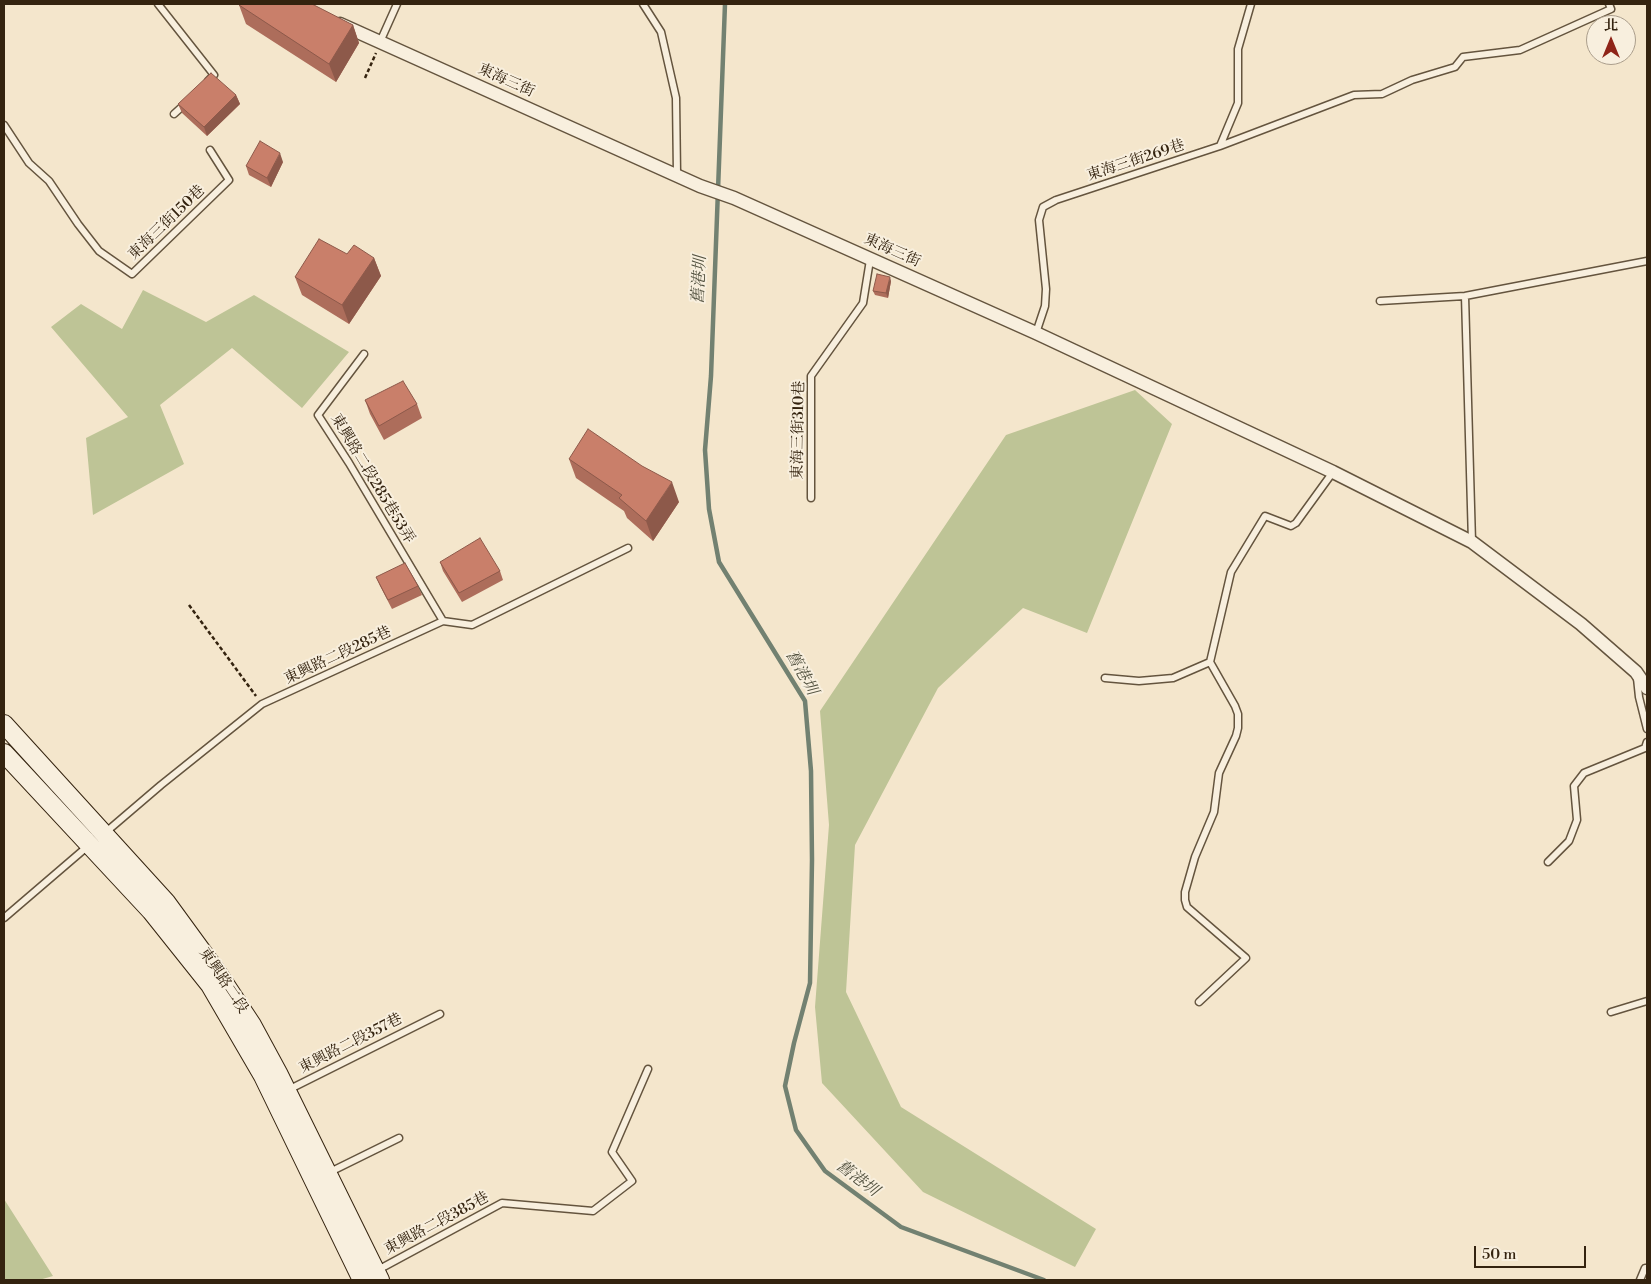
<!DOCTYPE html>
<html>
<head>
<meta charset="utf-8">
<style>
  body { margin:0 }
  #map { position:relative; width:1651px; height:1284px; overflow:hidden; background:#f4e6cc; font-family:"Libre Bodoni","Noto Serif TC",serif }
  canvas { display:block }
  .frame { position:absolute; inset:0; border:5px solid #34230f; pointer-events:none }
  .north { position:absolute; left:1586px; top:15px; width:50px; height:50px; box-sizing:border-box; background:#f8efde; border:1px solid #aa9d8b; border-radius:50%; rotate:0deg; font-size:14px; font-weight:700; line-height:20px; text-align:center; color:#34230f }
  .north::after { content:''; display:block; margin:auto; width:18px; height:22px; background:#8f2418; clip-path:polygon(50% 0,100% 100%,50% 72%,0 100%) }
  .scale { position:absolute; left:1474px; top:1246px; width:112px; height:22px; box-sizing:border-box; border:2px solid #34230f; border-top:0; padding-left:6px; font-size:15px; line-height:18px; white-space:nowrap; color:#34230f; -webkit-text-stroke:4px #f8efde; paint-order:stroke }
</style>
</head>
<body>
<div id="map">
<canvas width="1651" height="1284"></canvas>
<div class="frame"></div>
<div class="north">北</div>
<div class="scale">50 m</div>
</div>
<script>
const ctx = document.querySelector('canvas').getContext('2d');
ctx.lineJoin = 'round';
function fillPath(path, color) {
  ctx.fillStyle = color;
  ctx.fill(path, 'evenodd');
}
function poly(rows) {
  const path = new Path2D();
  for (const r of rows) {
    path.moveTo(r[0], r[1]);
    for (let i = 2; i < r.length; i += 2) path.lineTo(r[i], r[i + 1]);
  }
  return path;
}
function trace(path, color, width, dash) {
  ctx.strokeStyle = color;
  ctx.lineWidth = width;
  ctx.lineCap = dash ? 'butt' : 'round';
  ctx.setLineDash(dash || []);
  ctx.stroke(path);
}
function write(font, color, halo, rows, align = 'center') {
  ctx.font = font + ' "Libre Bodoni","Noto Serif TC",serif';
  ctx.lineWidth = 4;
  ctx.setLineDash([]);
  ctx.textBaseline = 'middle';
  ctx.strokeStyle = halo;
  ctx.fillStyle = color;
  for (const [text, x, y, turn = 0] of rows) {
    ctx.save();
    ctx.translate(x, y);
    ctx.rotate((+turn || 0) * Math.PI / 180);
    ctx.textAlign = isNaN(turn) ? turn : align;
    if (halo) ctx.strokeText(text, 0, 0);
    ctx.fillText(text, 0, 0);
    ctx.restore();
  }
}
const green = poly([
  [143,290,206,322,254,295,349,352,302,408,232,348,160,405,184,464,93,515,86,438,128,417,51,327,81,304,122,329],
  [1135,390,1172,424,1087,633,1023,608,938,688,855,845,846,992,901,1107,1096,1229,1075,1267,923,1192,822,1083,815,1007,829,825,820,711,1006,435],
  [4,1199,53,1276,39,1280,4,1280]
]);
const stream = poly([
  [725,4,711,376,705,450,709,509,719,562,805,701,811,771,812,860,810,983,794,1043,785,1086,796,1130,825,1171,901,1227,1044,1280]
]);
const path = poly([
  [365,78,376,53],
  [189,605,256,696]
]);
const service = poly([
  [158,4,214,75,208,81],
  [643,4,661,32,676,98,677,174],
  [380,42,397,4],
  [174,114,185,104],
  [4,125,29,163,49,181,78,224,99,251,132,274,229,180,210,150],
  [1220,146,1354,95,1382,94,1412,80,1455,67,1463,57,1520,50,1611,9,1609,4],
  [1465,296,1472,542],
  [1380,301,1465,296,1647,261],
  [1036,333,1045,306,1046,289,1039,220,1043,207,1056,200,1220,146,1238,103,1238,49,1251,4],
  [364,354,318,415,349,463,443,621],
  [811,498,811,376,863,303,870,260],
  [1105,678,1139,681,1173,678,1210,662],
  [1637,678,1639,697,1647,729],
  [106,832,161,785,262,704,443,621,472,625,628,548],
  [1548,862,1569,841,1577,820,1574,786,1584,773,1645,748,1647,742],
  [4,918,88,846],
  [1199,1002,1246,958,1187,907,1185,900,1185,892,1195,857,1214,812,1219,773,1236,736,1238,728,1238,714,1235,706,1210,662,1231,572,1265,516,1291,526,1296,523,1333,472],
  [1611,1012,1647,1001],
  [288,1090,440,1014],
  [328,1173,399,1138],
  [376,1271,502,1203,593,1211,632,1181,612,1152,648,1069],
  [1640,1280,1645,1268,1647,1268]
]);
const minor = poly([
  [340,24,700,186,734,198,1036,333,1333,472,1472,542,1581,624,1636,672,1647,688]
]);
const secondary = poly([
  [4,724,166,902,217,972,252,1025,278,1073,380,1280],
  [4,753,151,911,210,985,263,1076,362,1280]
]);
const wall = poly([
  [239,5,353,25,359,43,336,82,246,24],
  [236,95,240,104,207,136,182,113,178,104],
  [283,162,271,187,249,175,246,166],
  [347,254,374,258,381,276,349,324,302,295,295,277],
  [891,281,888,298,875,295,873,291],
  [365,400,417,404,422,418,384,440,370,414],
  [569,459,679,502,653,541,627,518,624,511,576,478],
  [440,562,500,571,503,580,462,602,443,571],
  [376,577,418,586,422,595,392,609,380,586]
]);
const shadedWall = poly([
  [353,25,359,43,336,82,329,64],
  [236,95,240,104,207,136,204,127],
  [280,153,283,162,271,187,267,178],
  [374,258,381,276,349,324,342,305],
  [890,277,891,281,888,298,886,293],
  [672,482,679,502,653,541,646,521]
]);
const building = poly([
  [240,4,312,4,353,25,329,64,239,5,240,4],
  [211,73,236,95,204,127,178,104,211,73],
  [260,141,280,153,267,178,246,166,260,141],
  [319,239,347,254,354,245,374,258,342,305,295,277,319,239],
  [877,274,890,277,886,293,873,291,877,274],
  [403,381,417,404,379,426,365,400,403,381],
  [588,429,642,466,672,482,646,521,619,498,622,495,569,459,588,429],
  [480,538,500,571,459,593,440,562,480,538],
  [405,563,418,586,388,600,376,577,405,563]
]);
const streetNames = [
  ["東海三街",506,81,24],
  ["東海三街269巷",1136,161,-18],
  ["東海三街150巷",167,223,-44],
  ["東海三街",892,251,24],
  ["東海三街310巷",799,430,-89],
  ["東興路二段285巷53弄",372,479,59],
  ["東興路二段285巷",338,656,-25],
  ["東興路二段",223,981,56],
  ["東興路二段357巷",351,1044,-27],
  ["東興路二段385巷",437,1224,-28]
];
const waterNames = [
  ["舊港圳",700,280,-87],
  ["舊港圳",801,673,61],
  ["舊港圳",857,1179,37]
];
fillPath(green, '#bec496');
trace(stream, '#728171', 4.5);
trace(service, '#64543e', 9);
trace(minor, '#64543e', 15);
trace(secondary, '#34230f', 20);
trace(path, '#34230f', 2.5, [4, 2.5]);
trace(service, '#f8efde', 6);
trace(minor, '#f8efde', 12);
trace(secondary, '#f8efde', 18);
fillPath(wall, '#ad6d5b');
fillPath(shadedWall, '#8d594a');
fillPath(building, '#c97f6a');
trace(building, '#8d594a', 1);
write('15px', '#34230f', '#f8efde', streetNames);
write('italic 16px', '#535240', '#f8efde', waterNames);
</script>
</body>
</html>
